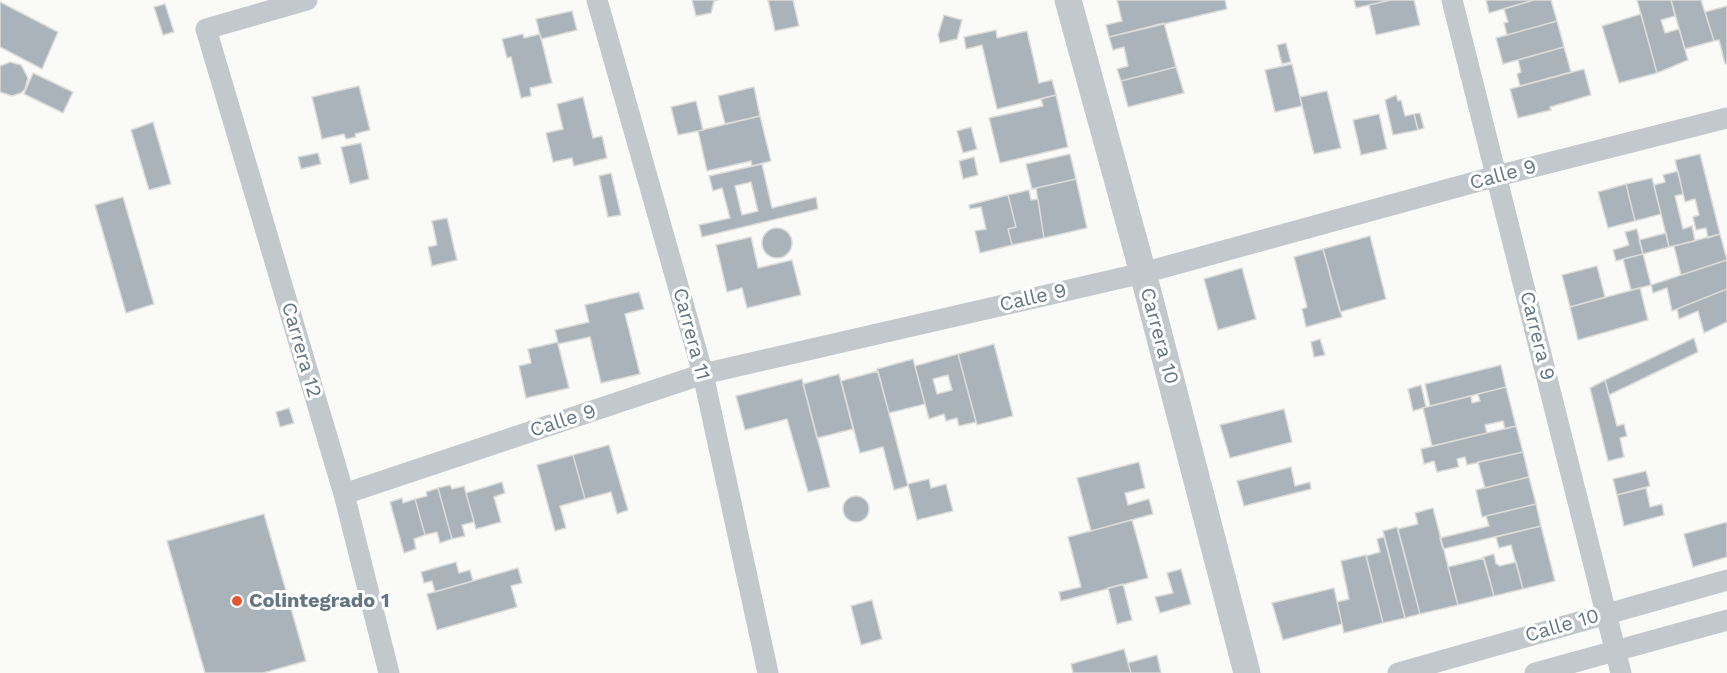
<!DOCTYPE html>
<html>
<head>
<meta charset="utf-8">
<style>
  body { margin:0 }
  canvas { display:block; background:#fafaf8 }
</style>
</head>
<body>
<canvas width="1727" height="673"></canvas>
<script>
const ctx = document.querySelector('canvas').getContext('2d');
ctx.lineJoin = 'round';
function fillPath(path, color) {
  ctx.fillStyle = color;
  ctx.fill(path, 'evenodd');
}
function poly(rows) {
  const path = new Path2D();
  for (const r of rows) {
    if (r.length === 3) {
      path.moveTo(r[0] + r[2], r[1]);
      path.arc(r[0], r[1], r[2], 0, 2 * Math.PI);
      continue;
    }
    path.moveTo(r[0], r[1]);
    for (let i = 2; i < r.length; i += 2) path.lineTo(r[i], r[i + 1]);
  }
  return path;
}
function trace(path, color, width, dash) {
  ctx.strokeStyle = color;
  ctx.lineWidth = width;
  ctx.lineCap = dash ? 'butt' : 'round';
  ctx.setLineDash(dash || []);
  ctx.stroke(path);
}
function write(font, color, halo, rows, align = 'center') {
  ctx.font = font + ' "Work Sans",sans-serif';
  ctx.lineWidth = 6;
  ctx.setLineDash([]);
  ctx.textBaseline = 'middle';
  ctx.strokeStyle = halo;
  ctx.fillStyle = color;
  for (const [text, x, y, turn = 0] of rows) {
    ctx.save();
    ctx.translate(x, y);
    ctx.rotate((+turn || 0) * Math.PI / 180);
    ctx.textAlign = isNaN(turn) ? turn : align;
    if (halo) ctx.strokeText(text, 0, 0);
    ctx.fillText(text, 0, 0);
    ctx.restore();
  }
}
const building = poly([
  [692,0,718,0,714,1,711,13,696,16,692,0],
  [768,0,793,0,799,26,775,31,768,0],
  [1117,0,1225,0,1227,9,1109,37,1106,25,1122,21,1117,0],
  [1354,0,1391,0,1356,8,1354,0],
  [1391,0,1414,0,1420,25,1376,35,1369,5,1391,0],
  [1486,0,1534,0,1489,13,1486,0],
  [1534,0,1551,0,1557,21,1507,35,1504,23,1508,22,1504,9,1534,0],
  [1637,0,1671,0,1675,16,1661,20,1665,33,1679,29,1688,60,1657,73,1637,0],
  [1671,0,1701,0,1714,41,1685,49,1671,0],
  [0,2,58,32,42,69,0,47,0,2],
  [165,4,174,32,163,35,154,7,165,4],
  [1727,6,1727,63,1725,64,1719,40,1714,41,1705,12,1727,6],
  [572,11,577,30,541,39,536,19,572,11],
  [1641,14,1657,73,1619,83,1602,26,1641,14],
  [944,15,962,20,957,39,940,43,938,35,944,15],
  [1557,21,1564,47,1503,64,1496,38,1557,21],
  [1164,23,1176,67,1121,81,1117,69,1128,66,1124,47,1113,50,1109,37,1164,23],
  [996,30,997,38,1027,31,1039,83,1052,80,1056,95,997,109,982,45,966,49,964,37,996,30],
  [523,34,524,38,540,34,552,83,530,88,531,96,521,98,511,57,507,58,502,39,523,34],
  [1286,43,1291,62,1282,64,1277,45,1286,43],
  [1564,47,1571,72,1520,86,1517,74,1521,72,1518,60,1564,47],
  [10,62,21,65,28,78,25,89,21,93,12,96,0,92,0,66,10,62],
  [1292,64,1302,106,1275,112,1265,70,1292,64],
  [1176,67,1184,93,1128,107,1121,81,1176,67],
  [1584,69,1591,95,1550,107,1551,110,1518,118,1510,89,1584,69],
  [33,73,73,92,63,113,24,94,33,73],
  [359,86,370,130,355,134,356,137,346,139,344,134,322,139,312,97,359,86],
  [754,87,760,116,725,124,718,96,754,87],
  [1327,91,1341,148,1314,154,1300,97,1327,91],
  [1056,95,1068,147,1000,163,989,118,1043,106,1041,99,1056,95],
  [1396,95,1398,101,1401,100,1405,116,1414,114,1418,130,1393,135,1385,100,1396,95],
  [583,97,593,138,602,136,607,158,574,166,572,158,553,162,546,133,563,129,557,104,583,97],
  [696,101,703,130,678,135,671,107,696,101],
  [1420,113,1424,128,1418,130,1414,114,1420,113],
  [1379,114,1387,149,1361,155,1353,120,1379,114],
  [760,116,771,161,752,166,751,161,707,171,698,131,760,116],
  [153,122,171,184,149,190,131,130,153,122],
  [971,127,977,149,963,153,957,131,971,127],
  [361,143,369,179,350,184,341,147,361,143],
  [318,153,321,164,301,169,298,157,318,153],
  [1070,154,1076,179,1032,189,1026,164,1070,154],
  [1700,154,1720,234,1708,238,1706,228,1696,230,1693,217,1699,215,1695,199,1685,202,1675,160,1700,154],
  [974,157,978,175,963,179,959,161,974,157],
  [762,164,772,208,816,197,818,209,702,237,699,225,730,218,722,188,713,191,709,176,762,164],
  [751,182,758,211,742,215,735,186,751,182],
  [1678,171,1683,194,1675,196,1683,229,1692,226,1695,241,1669,247,1654,185,1665,182,1663,175,1678,171],
  [611,173,621,215,608,217,599,176,611,173],
  [1652,178,1661,214,1635,221,1626,184,1652,178],
  [1076,179,1087,228,1044,238,1036,188,1076,179],
  [1626,184,1635,221,1608,228,1598,192,1626,184],
  [1029,190,1031,200,1038,199,1044,238,1012,245,1008,229,1016,227,1008,195,1029,190],
  [1008,195,1016,227,1008,229,1012,245,980,253,975,231,986,229,981,207,970,209,969,205,1008,195],
  [123,197,154,304,126,313,95,205,123,197],
  [447,218,457,260,432,266,428,247,437,245,432,221,447,218],
  [777,243,15],
  [1637,229,1643,254,1616,261,1613,250,1629,245,1625,232,1637,229],
  [1666,233,1669,247,1643,254,1639,240,1666,233],
  [1720,234,1727,260,1681,275,1674,246,1720,234],
  [1370,236,1386,299,1340,312,1323,249,1370,236],
  [751,237,758,268,792,260,801,295,747,308,742,288,727,292,716,245,751,237],
  [1323,249,1342,317,1306,327,1302,309,1307,307,1294,257,1323,249],
  [1643,254,1651,285,1631,290,1623,259,1643,254],
  [1727,260,1727,289,1672,311,1667,288,1653,293,1651,285,1727,260],
  [1597,266,1605,297,1570,307,1562,275,1597,266],
  [1242,268,1256,319,1218,330,1204,279,1242,268],
  [1640,288,1648,320,1578,340,1570,307,1640,288],
  [1727,289,1727,322,1704,333,1698,311,1679,319,1677,309,1727,289],
  [639,292,644,309,625,314,640,374,601,383,590,337,558,344,569,388,526,398,519,366,531,363,528,349,558,342,555,330,589,322,585,305,639,292],
  [1694,338,1698,352,1609,395,1605,380,1694,338],
  [1320,339,1325,355,1314,357,1311,342,1320,339],
  [994,344,1013,416,977,425,958,354,994,344],
  [958,354,976,422,959,426,957,418,946,421,944,414,929,419,915,366,958,354],
  [948,375,952,390,937,394,933,379,948,375],
  [913,359,925,404,889,413,877,369,913,359],
  [1501,365,1506,387,1430,406,1425,384,1501,365],
  [878,371,908,486,894,490,883,447,860,453,841,381,878,371],
  [839,374,853,429,817,438,803,384,839,374],
  [802,379,830,487,808,492,787,419,745,430,736,396,802,379],
  [1605,380,1617,426,1624,424,1627,436,1620,438,1624,457,1608,461,1590,388,1605,380],
  [1421,385,1426,407,1413,411,1408,389,1421,385],
  [1506,387,1516,426,1505,429,1503,421,1485,425,1487,433,1432,446,1423,408,1471,396,1472,403,1480,401,1478,394,1506,387],
  [289,408,294,423,280,427,276,412,289,408],
  [1284,409,1292,442,1230,458,1220,425,1284,409],
  [1516,426,1523,452,1467,465,1465,457,1457,459,1459,467,1437,472,1434,461,1424,464,1421,449,1516,426],
  [609,445,628,510,617,514,611,492,585,499,573,455,609,445],
  [1523,452,1529,477,1485,488,1478,462,1523,452],
  [573,455,585,499,560,506,566,528,555,531,537,465,573,455],
  [1139,462,1145,488,1125,493,1128,505,1149,499,1153,514,1091,531,1077,478,1139,462],
  [1291,467,1295,486,1310,482,1311,489,1244,506,1237,481,1291,467],
  [1646,471,1650,486,1617,495,1613,479,1646,471],
  [1529,477,1536,504,1482,517,1476,490,1529,477],
  [929,479,931,488,946,484,953,511,917,520,908,484,929,479],
  [502,482,505,493,494,497,501,522,476,529,466,493,502,482],
  [450,485,452,489,464,486,474,522,462,525,465,536,452,539,438,488,450,485],
  [438,488,452,539,440,543,437,532,425,535,415,499,427,496,426,492,438,488],
  [1646,488,1650,507,1662,504,1664,515,1624,526,1617,495,1646,488],
  [856,509,13],
  [402,498,403,503,415,499,425,535,414,539,416,549,404,553,390,502,402,498],
  [1536,504,1541,526,1443,549,1440,538,1489,526,1486,516,1536,504],
  [1433,508,1458,605,1420,614,1398,529,1418,524,1415,513,1433,508],
  [264,514,306,661,263,673,205,673,167,541,264,514],
  [1132,520,1148,578,1061,601,1059,592,1081,587,1068,537,1132,520],
  [1727,522,1727,557,1693,567,1684,534,1727,522],
  [1541,526,1555,581,1523,589,1511,545,1499,548,1496,537,1541,526],
  [1397,527,1420,614,1405,618,1383,531,1397,527],
  [1384,537,1405,618,1383,623,1366,556,1380,552,1377,539,1384,537],
  [1494,554,1496,564,1498,564,1499,566,1516,562,1523,589,1494,596,1483,557,1494,554],
  [1366,555,1383,623,1344,633,1337,602,1349,599,1341,561,1366,555],
  [1484,558,1494,596,1458,605,1448,567,1484,558],
  [456,562,459,573,470,570,473,581,435,592,432,581,424,583,421,572,456,562],
  [518,568,522,583,511,586,517,607,437,630,427,594,518,568],
  [1181,569,1191,604,1160,613,1155,597,1173,593,1167,573,1181,569],
  [1123,584,1132,620,1117,624,1108,588,1123,584],
  [1334,588,1342,624,1283,640,1272,603,1334,588],
  [872,600,882,639,861,645,851,606,872,600],
  [1124,649,1131,673,1073,673,1071,664,1124,649],
  [1157,655,1161,673,1131,673,1128,663,1157,655]
]);
const minor = poly([
  [307,0,206,29,344,494,389,673],
  [597,0,703,374,768,673],
  [1452,0,1621,673],
  [344,494,703,374,1143,273,1497,176,1727,118],
  [1398,673,1727,580],
  [1535,673,1727,620]
]);
const tertiary = poly([
  [1068,0,1143,273,1247,673]
]);
const markers = [
  [237,601,6,"#e4572e"]
];
const streetNames = [
  ["Calle 9",1503,175,-15],
  ["Calle 9",1033,298,-13],
  ["Carrera 11",691,334,75],
  ["Carrera 10",1159,336,75],
  ["Carrera 9",1537,336,76],
  ["Carrera 12",301,350,74],
  ["Calle 9",563,421,-18],
  ["Calle 10",1562,626,-16]
];
const poiNames = [
  ["Colintegrado 1",249,601]
];
fillPath(building, '#aab3b9');
trace(building, '#dcdcda', 1.5);
trace(minor, '#c3c8cc', 21);
trace(tertiary, '#c3c8cc', 27);
for (const [x, y, r, color] of markers) {
  const dot = new Path2D();
  dot.arc(x, y, r, 0, 2 * Math.PI);
  ctx.fillStyle = color;
  ctx.fill(dot);
  trace(dot, '#fff', 2);
}
write('20px', '#657683', '#fff', streetNames);
write('bold 20px', '#657683', '#fff', poiNames, 'left');
</script>
</body>
</html>
